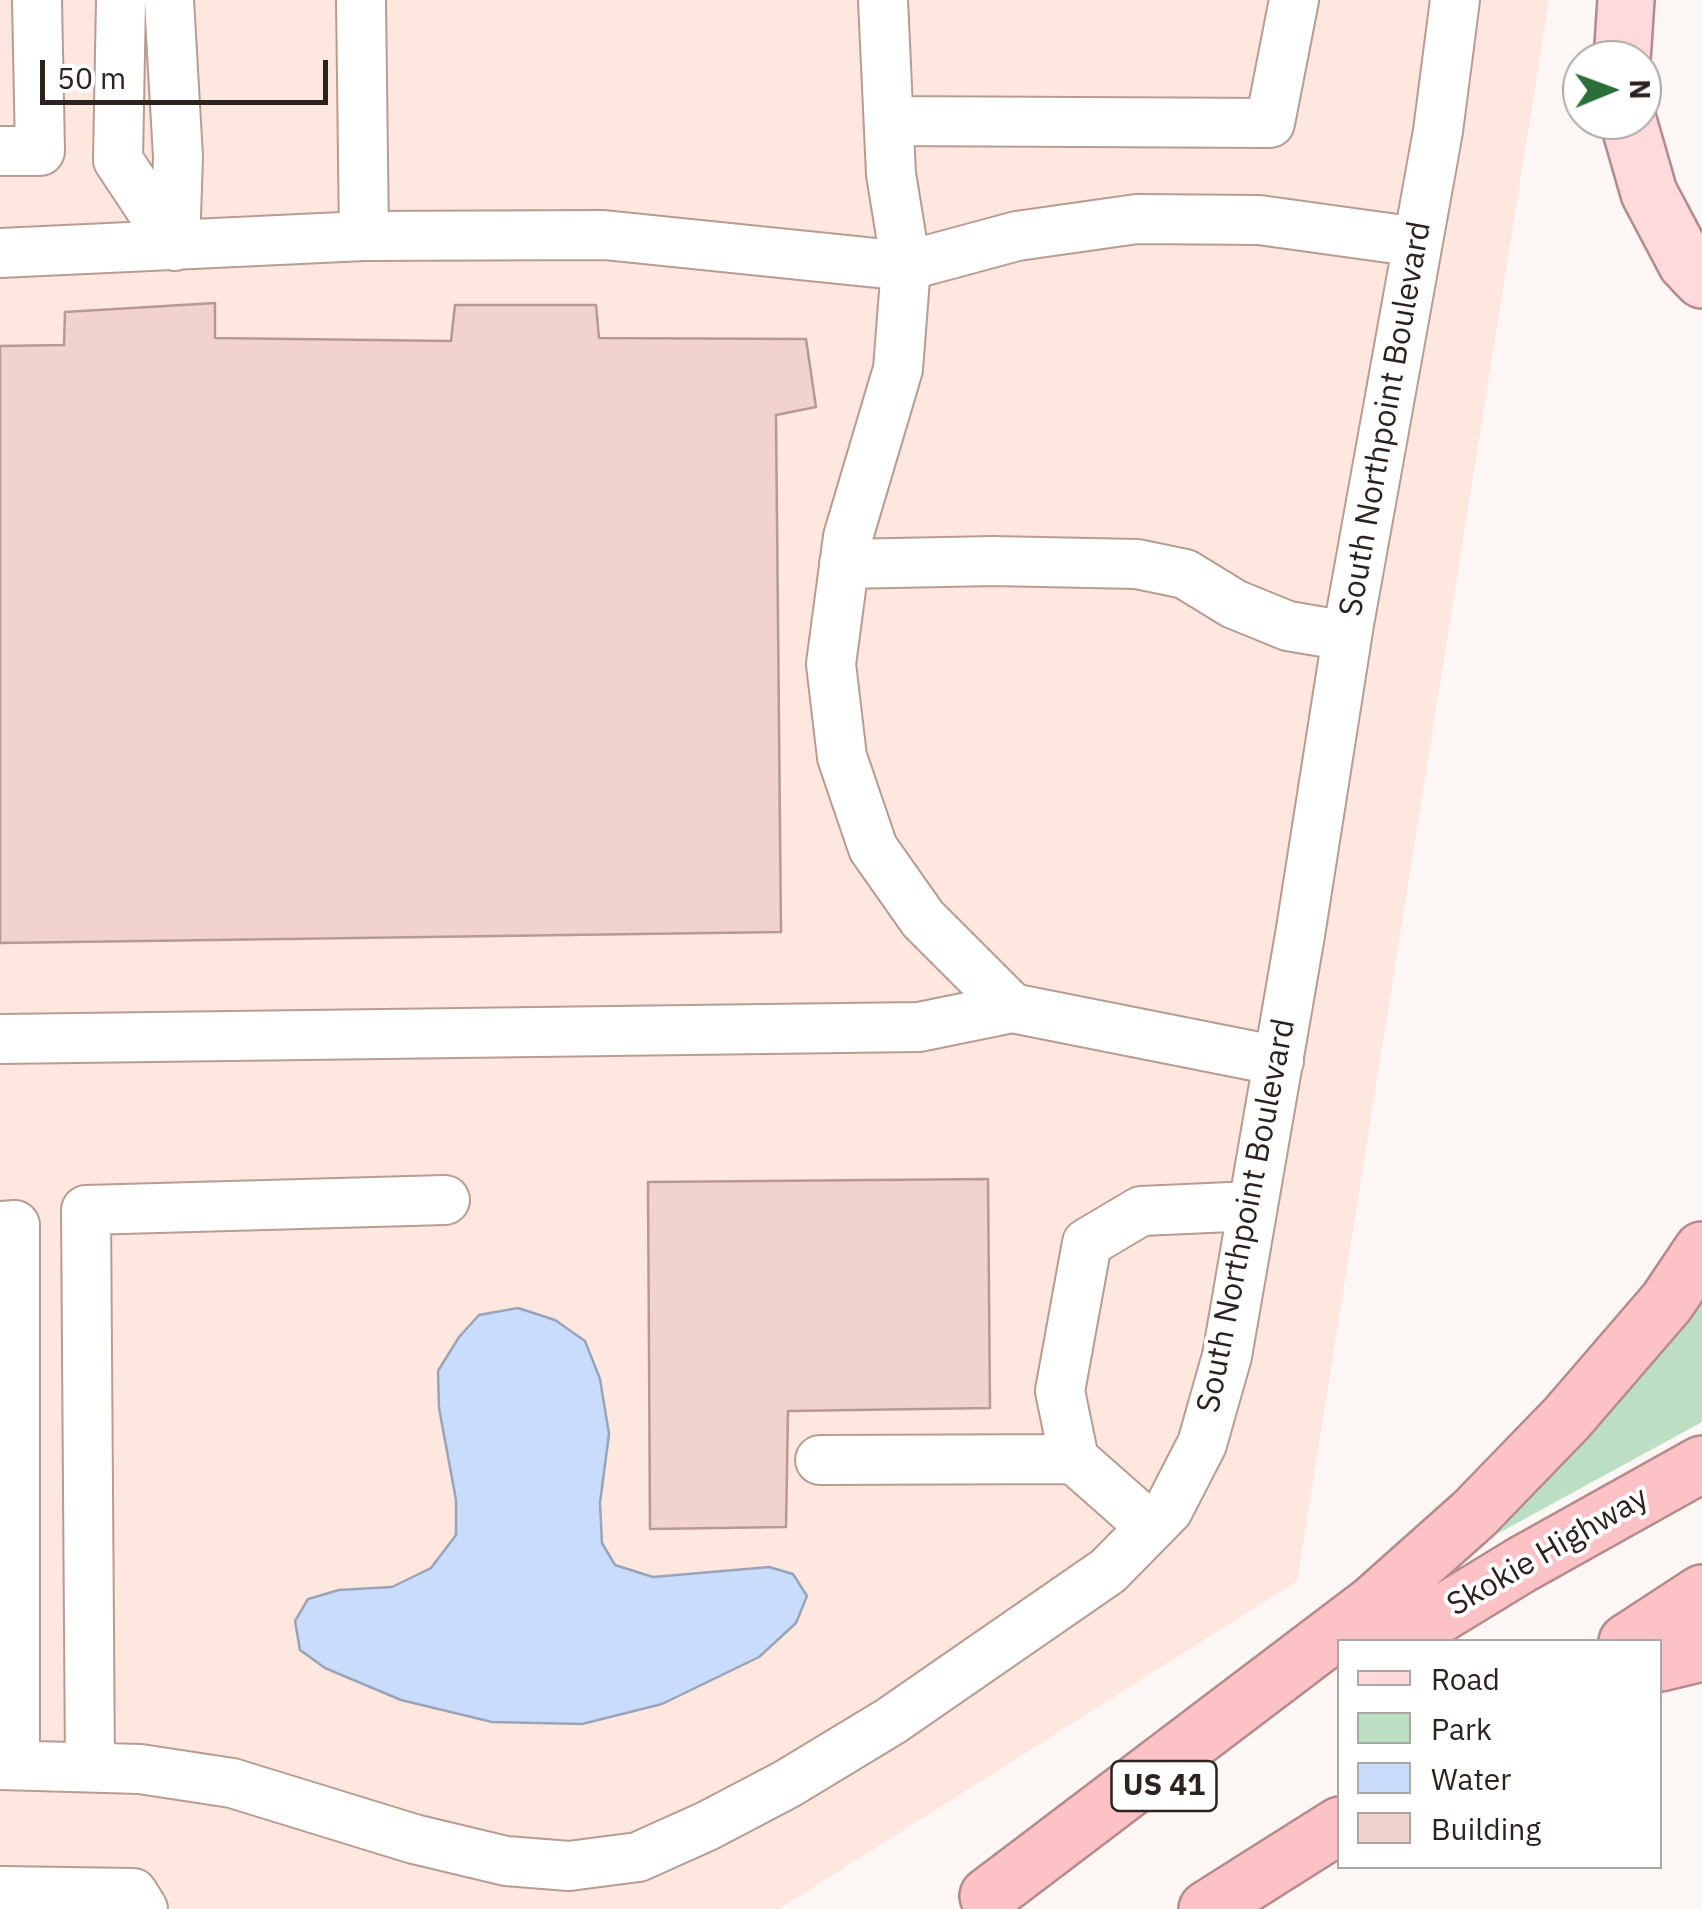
<!DOCTYPE html>
<html>
<head>
<meta charset="utf-8">
<style>
  body { margin:0 }
  #map { position:relative; width:1702px; height:1909px; overflow:hidden; background:#fcf6f4; font-family:"IBM Plex Sans",sans-serif }
  canvas { display:block }
  .legend { position:absolute; left:1337px; top:1639px; width:325px; height:230px; box-sizing:border-box; background:#fff; border:2px solid #aba7a5; margin:0; padding:12px 18px; list-style:none; font-size:30px; color:#2c221e }
  .legend li { display:flex; align-items:center; gap:20px; height:50px }
  .legend b { width:50px; border:2px solid #aba7a5 }
  .north { position:absolute; left:1562px; top:40px; width:100px; height:100px; box-sizing:border-box; background:#fff; border:2px solid #aba7a5; border-radius:50%; rotate:89deg; font-size:28px; font-weight:700; line-height:40px; text-align:center; color:#2c221e }
  .north::after { content:''; display:block; margin:auto; width:35px; height:45px; background:#2a6e39; clip-path:polygon(50% 0,100% 100%,50% 72%,0 100%) }
  .scale { position:absolute; left:40px; top:60px; width:288px; height:45px; box-sizing:border-box; border:5px solid #2c221e; border-top:0; padding-left:12px; font-size:30px; line-height:35px; white-space:nowrap; color:#2c221e; -webkit-text-stroke:8px #fff; paint-order:stroke }
</style>
</head>
<body>
<div id="map">
<canvas width="1702" height="1909"></canvas>
<ul class="legend">
<li><b style="height:12px;background:#fedadd"></b>Road</li>
<li><b style="height:28px;background:#bcdfc3"></b>Park</li>
<li><b style="height:28px;background:#c9dcfb"></b>Water</li>
<li><b style="height:28px;background:#f1d2cd"></b>Building</li>
</ul>
<div class="north">N</div>
<div class="scale">50 m</div>
</div>
<script>
const ctx = document.querySelector('canvas').getContext('2d');
ctx.lineJoin = 'round';
function fillPath(path, color) {
  ctx.fillStyle = color;
  ctx.fill(path, 'evenodd');
}
function poly(rows) {
  const path = new Path2D();
  for (const r of rows) {
    path.moveTo(r[0], r[1]);
    for (let i = 2; i < r.length; i += 2) path.lineTo(r[i], r[i + 1]);
  }
  return path;
}
function trace(path, color, width, dash) {
  ctx.strokeStyle = color;
  ctx.lineWidth = width;
  ctx.lineCap = dash ? 'butt' : 'round';
  ctx.setLineDash(dash || []);
  ctx.stroke(path);
}
function write(font, color, halo, rows, align = 'center') {
  ctx.font = font + ' "IBM Plex Sans",sans-serif';
  ctx.lineWidth = 8;
  ctx.setLineDash([]);
  ctx.textBaseline = 'middle';
  ctx.strokeStyle = halo;
  ctx.fillStyle = color;
  for (const [text, x, y, turn = 0] of rows) {
    ctx.save();
    ctx.translate(x, y);
    ctx.rotate((+turn || 0) * Math.PI / 180);
    ctx.textAlign = isNaN(turn) ? turn : align;
    if (halo) ctx.strokeText(text, 0, 0);
    ctx.fillText(text, 0, 0);
    ctx.restore();
  }
}
const built = poly([
  [0,0,1549,0,1297,1581,779,1909,0,1909]
]);
const green = poly([
  [1702,1282,1702,1422,1444,1563]
]);
const water = poly([
  [518,1308,555,1320,585,1341,600,1379,609,1434,600,1503,602,1543,615,1565,653,1577,769,1567,793,1574,807,1596,796,1623,759,1657,662,1704,582,1724,492,1722,401,1700,325,1668,300,1650,295,1621,308,1599,339,1590,392,1587,431,1568,456,1535,456,1500,439,1408,438,1371,459,1337,479,1315,518,1308]
]);
const building = poly([
  [215,303,215,338,451,341,455,305,596,305,599,338,806,339,816,407,776,415,781,932,0,943,0,346,64,345,65,312,215,303],
  [988,1179,990,1408,788,1411,786,1527,650,1529,648,1182,988,1179]
]);
const minor = poly([
  [121,0,118,160,175,246,178,157,169,0],
  [361,0,364,236],
  [889,121,1270,123,1294,0],
  [0,151,40,151,37,0],
  [0,253,364,236,604,235,906,266,891,174,883,0],
  [844,564,994,561,1137,564,1185,574,1234,604,1288,626,1347,636],
  [0,1039,919,1027,1012,1008],
  [1279,1061,1012,1008,923,919,873,848,842,757,831,664,848,537,898,369,906,266,1017,236,1137,219,1259,220,1418,242],
  [0,1226,15,1225,15,1764],
  [820,1460,1074,1459],
  [1151,1527,1074,1459,1060,1391,1087,1243,1141,1211,1253,1206],
  [0,1765,140,1769,232,1783,414,1839,506,1861,569,1866,638,1857,707,1826,787,1784,891,1721,1108,1571,1168,1510,1202,1444,1227,1356,1300,935,1349,624,1438,131,1455,0],
  [90,1767,86,1210,445,1200],
  [0,1891,133,1893,143,1909]
]);
const major = poly([
  [1622,60,1626,0],
  [1628,120,1649,193,1686,263,1702,280]
]);
const highway = poly([
  [1395,1642,1521,1565,1702,1464],
  [1627,1642,1702,1593],
  [1660,1663,1702,1653],
  [988,1896,1373,1604,1474,1514,1567,1418,1667,1302,1702,1250],
  [1207,1909,1340,1825]
]);
const shields = [
  [1164,1786,105]
];
const shieldNames = [
  ["US 41",1164,1786]
];
const streetNames = [
  ["South Northpoint Boulevard",1386,419,-80],
  ["South Northpoint Boulevard",1247,1216,-79],
  ["Skokie Highway",1548,1552,-30]
];
fillPath(built, '#fee7df');
fillPath(green, '#bcdfc3');
fillPath(water, '#c9dcfb');
trace(water, '#9aa4b9', 2.5);
fillPath(building, '#f1d2cd');
trace(building, '#b69995', 2.5);
trace(minor, '#b79c92', 52);
trace(major, '#b48a8b', 60);
trace(highway, '#b48a8b', 60);
trace(minor, '#fff', 48);
trace(major, '#fedadd', 55);
trace(highway, '#fdc2c6', 55);
for (const [x, y, w] of shields) {
  const box = new Path2D();
  box.roundRect(x - w / 2, y - 25, w, 50, 8);
  ctx.fillStyle = '#fff';
  ctx.fill(box);
  trace(box, '#2c221e', 2.5);
}
write('bold 30px', '#2c221e', null, shieldNames);
write('32px', '#2c221e', '#fff', streetNames);
</script>
</body>
</html>
